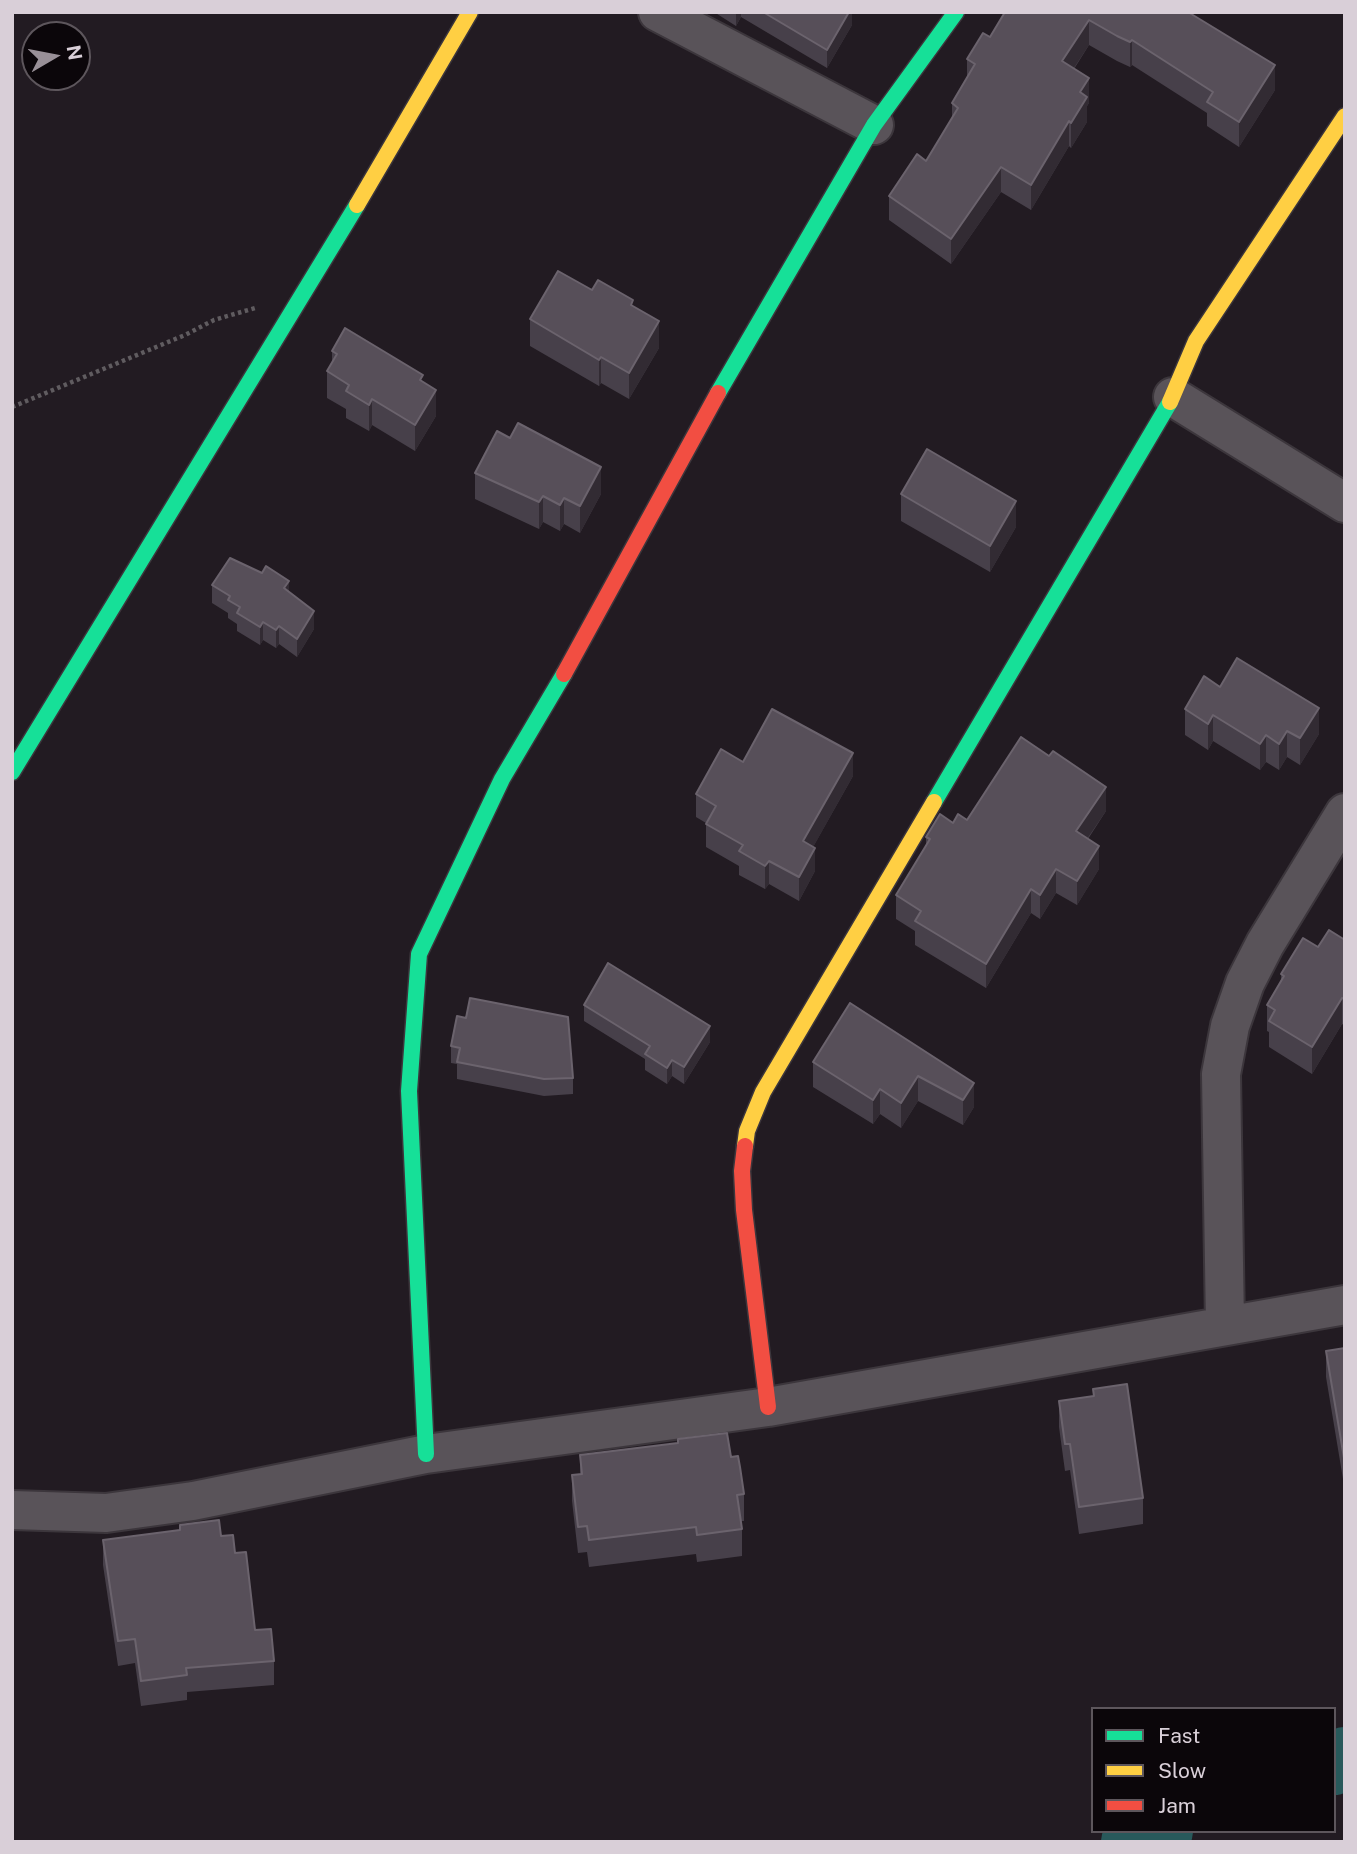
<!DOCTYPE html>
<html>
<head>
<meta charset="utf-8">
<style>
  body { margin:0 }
  #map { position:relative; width:1357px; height:1854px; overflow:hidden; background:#221b22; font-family:"Public Sans",sans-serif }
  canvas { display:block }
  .frame { position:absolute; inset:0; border:14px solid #d9cfd8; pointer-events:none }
  .legend { position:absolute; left:1091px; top:1707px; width:245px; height:126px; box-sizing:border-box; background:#0b060a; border:2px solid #5d565c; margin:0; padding:9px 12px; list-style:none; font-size:21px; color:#d9cfd8 }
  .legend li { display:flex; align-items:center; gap:14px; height:35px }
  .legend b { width:35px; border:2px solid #5d565c }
  .north { position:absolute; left:21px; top:21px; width:70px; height:70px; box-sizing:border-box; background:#0b060a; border:2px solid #5d565c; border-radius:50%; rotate:80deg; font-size:19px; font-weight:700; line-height:28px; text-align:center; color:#d9cfd8 }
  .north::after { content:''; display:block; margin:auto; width:24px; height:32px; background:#999098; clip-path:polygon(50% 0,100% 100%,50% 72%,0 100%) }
</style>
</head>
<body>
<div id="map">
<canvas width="1357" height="1854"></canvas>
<div class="frame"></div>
<ul class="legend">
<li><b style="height:9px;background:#16e098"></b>Fast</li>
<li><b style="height:9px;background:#ffcf43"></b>Slow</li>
<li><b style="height:9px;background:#f24e42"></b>Jam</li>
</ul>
<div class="north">N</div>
</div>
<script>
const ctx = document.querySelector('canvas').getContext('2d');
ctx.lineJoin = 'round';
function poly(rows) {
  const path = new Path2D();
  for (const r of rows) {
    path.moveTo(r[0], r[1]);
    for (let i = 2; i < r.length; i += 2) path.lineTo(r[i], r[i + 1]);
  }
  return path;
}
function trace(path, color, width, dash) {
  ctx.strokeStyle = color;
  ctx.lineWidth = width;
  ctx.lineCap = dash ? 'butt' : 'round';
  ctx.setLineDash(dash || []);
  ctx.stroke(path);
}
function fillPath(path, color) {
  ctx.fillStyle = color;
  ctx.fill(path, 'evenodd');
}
const river = poly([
  [1334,1765,1345,1757],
  [1131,1842,1163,1831]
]);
const path = poly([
  [12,407,185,335,214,320,255,308]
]);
const street = poly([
  [658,12,874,125],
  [1173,397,1345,503],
  [1225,1325,1221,1074,1230,1026,1245,983,1265,944,1345,813],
  [12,1510,106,1513,193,1501,426,1454,768,1407,1345,1305]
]);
const fast = poly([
  [718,393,874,125,956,12],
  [12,772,357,205],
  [934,802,1170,402],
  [426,1454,409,1091,419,954,502,779,564,674]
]);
const slow = poly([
  [357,205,470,12],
  [1170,402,1196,341,1345,116],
  [745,1146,747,1131,763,1092,934,802]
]);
const jam = poly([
  [564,674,718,393],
  [745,1146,742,1171,744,1210,768,1407]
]);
const wall = poly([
  [714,12,852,12,852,25,827,68,741,17,736,26],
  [1005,12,1188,12,1275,90,1239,147,1207,126,1207,113,1132,65,1130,67,1117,61,1089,45,1074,69,1089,103,1087,106,1087,122,1071,148,1069,146,1031,210,1001,192,951,264,889,220,889,196,926,161,952,118,952,103,967,78,967,59,990,37],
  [592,290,633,306,659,348,629,399,601,383,599,386,530,346,530,319],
  [332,351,423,382,436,416,415,451,372,425,369,431,346,418,346,409,327,398,327,371,332,364],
  [475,473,601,494,580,533,564,524,560,531,543,522,539,529,475,499],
  [901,494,1016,527,990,572,901,521],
  [212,585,289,592,314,629,297,657,279,644,276,648,263,640,260,645,237,631,237,624,228,618,228,613,212,603],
  [1220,687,1319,734,1300,765,1287,757,1279,770,1266,762,1260,770,1213,741,1208,750,1185,735,1185,709],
  [743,762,853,776,813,847,815,871,799,901,769,884,765,889,739,875,739,866,706,847,706,823,696,817,696,794],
  [1106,811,1088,839,1099,869,1077,905,1056,893,1040,919,1031,913,986,988,915,945,915,931,896,919,896,895,926,845,926,837,953,823,967,820],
  [1345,940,1345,1026,1342,1024,1312,1074,1269,1047,1269,1032,1267,1031,1267,1005,1281,983,1281,974,1318,947],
  [850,1003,974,1107,963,1125,918,1101,901,1128,880,1114,873,1124,813,1087,813,1062],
  [584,1005,710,1042,684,1084,672,1076,667,1084,645,1070,645,1059,584,1021],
  [451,1046,573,1078,573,1094,544,1096,457,1079,457,1064,451,1063],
  [1345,1348,1345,1484,1344,1485,1326,1377,1326,1351],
  [1093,1389,1143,1498,1143,1524,1079,1534,1070,1470,1065,1471,1059,1427,1059,1401,1093,1396],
  [580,1455,731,1457,744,1494,744,1521,740,1521,742,1529,742,1556,697,1562,696,1554,589,1567,587,1552,578,1553,572,1501,572,1475,580,1474],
  [221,1536,235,1553,255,1630,274,1661,274,1685,187,1692,187,1700,141,1706,135,1663,118,1666,103,1565,103,1540]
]);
const shadedWall = poly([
  [736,12,741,12,741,17,736,26],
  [849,12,852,12,852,25,827,68,827,50],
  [1089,20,1089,45,1062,86,1062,61],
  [1132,40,1132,65,1130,67,1130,42],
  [1275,65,1275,90,1239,147,1239,122],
  [1089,78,1089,103,1087,106,1087,122,1071,148,1071,123,1080,92],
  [1069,121,1069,146,1031,210,1031,185],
  [1001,167,1001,192,951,264,951,239],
  [659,321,659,348,629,399,629,373],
  [601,357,601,383,599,386,599,360],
  [436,390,436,416,415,451,415,425],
  [372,399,372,425,369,431,369,405],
  [601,467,601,494,580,533,580,506],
  [543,496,543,522,539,529,539,502],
  [564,498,564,524,560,531,560,505],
  [1016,501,1016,527,990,572,990,546],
  [289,581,289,599,284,588],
  [314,611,314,629,297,657,297,639],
  [263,622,263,640,260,645,260,627],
  [279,626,279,644,276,648,276,630],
  [1319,708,1319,734,1300,765,1300,738],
  [1213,715,1213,741,1208,750,1208,724],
  [1287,731,1287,757,1279,770,1279,744],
  [1266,735,1266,762,1260,770,1260,744],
  [853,753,853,776,803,865,803,841],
  [1106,787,1106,811,1076,855,1076,831],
  [1099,846,1099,869,1077,905,1077,881],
  [815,848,815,871,799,901,799,877],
  [769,861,769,884,765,889,765,866],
  [1056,869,1056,893,1040,919,1040,895],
  [1031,889,1031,913,986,988,986,964],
  [1342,998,1342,1024,1312,1074,1312,1047],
  [710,1026,710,1042,684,1084,684,1067],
  [672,1060,672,1076,667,1084,667,1068],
  [918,1076,918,1101,901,1128,901,1103],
  [974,1083,974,1107,963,1125,963,1100],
  [880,1089,880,1114,873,1124,873,1100]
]);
const building = poly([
  [763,12,849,12,827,50,763,12],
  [1005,12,1188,12,1275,65,1239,122,1207,102,1213,92,1132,40,1130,42,1117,36,1089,20,1062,61,1089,78,1080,92,1087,97,1071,123,1069,121,1031,185,1001,167,951,239,889,196,917,154,926,161,958,108,952,103,975,64,967,59,983,33,990,37,1005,12],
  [558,271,592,290,598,280,633,300,631,305,659,321,629,373,601,357,599,360,530,319,558,271],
  [345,328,423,375,420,380,436,390,415,425,372,399,369,405,346,391,349,385,327,371,337,354,332,351,345,328],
  [518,423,601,467,580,506,564,498,560,505,543,496,539,502,475,473,497,431,510,438,518,423],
  [927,449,1016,501,990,546,901,494,927,449],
  [230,558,262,573,266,566,289,581,284,588,314,611,297,639,279,626,276,630,263,622,260,627,237,613,240,607,228,600,230,596,212,585,230,558],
  [1237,658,1319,708,1300,738,1287,731,1279,744,1266,735,1260,744,1213,715,1208,724,1185,709,1204,676,1220,687,1237,658],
  [772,709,853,753,803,841,815,848,799,877,769,861,765,866,739,851,743,845,706,824,716,806,696,794,721,749,743,762,772,709],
  [1021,737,1049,756,1053,751,1106,787,1076,831,1099,846,1077,881,1056,869,1040,895,1031,889,986,964,915,921,921,911,896,895,930,839,926,837,940,814,953,823,958,814,967,820,1021,737],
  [1329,930,1345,940,1345,999,1342,998,1312,1047,1269,1021,1275,1010,1267,1005,1284,976,1281,974,1303,938,1318,947,1329,930],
  [608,963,710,1026,684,1067,672,1060,667,1068,645,1054,650,1046,584,1005,608,963],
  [470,998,568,1017,573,1078,544,1079,457,1062,460,1048,451,1046,457,1016,466,1018,470,998],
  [850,1003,974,1083,963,1100,918,1076,901,1103,880,1089,873,1100,813,1062,850,1003],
  [1345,1348,1345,1458,1344,1458,1326,1351,1345,1348],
  [1127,1384,1143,1498,1079,1507,1070,1444,1065,1444,1059,1401,1094,1396,1093,1389,1127,1384],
  [727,1433,731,1457,738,1456,740,1467,744,1494,737,1495,742,1529,697,1535,696,1527,589,1540,587,1526,578,1527,572,1475,582,1474,580,1455,678,1443,678,1439,727,1433],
  [219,1520,221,1536,233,1535,235,1553,246,1552,255,1630,271,1629,274,1661,186,1668,187,1675,141,1681,135,1639,118,1641,103,1540,180,1530,180,1525,219,1520]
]);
trace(river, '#28595b', 60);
trace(street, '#3c363c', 42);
trace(fast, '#3c363c', 19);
trace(slow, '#3c363c', 19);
trace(jam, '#3c363c', 19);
trace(path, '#605c60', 4.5, [3.5, 3.5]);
trace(street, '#595359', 38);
trace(fast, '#16e098', 16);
trace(slow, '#ffcf43', 16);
trace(jam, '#f24e42', 16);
fillPath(wall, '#47404a');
fillPath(shadedWall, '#322b33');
fillPath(building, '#574f59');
trace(building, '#6b636d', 2);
</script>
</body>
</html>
